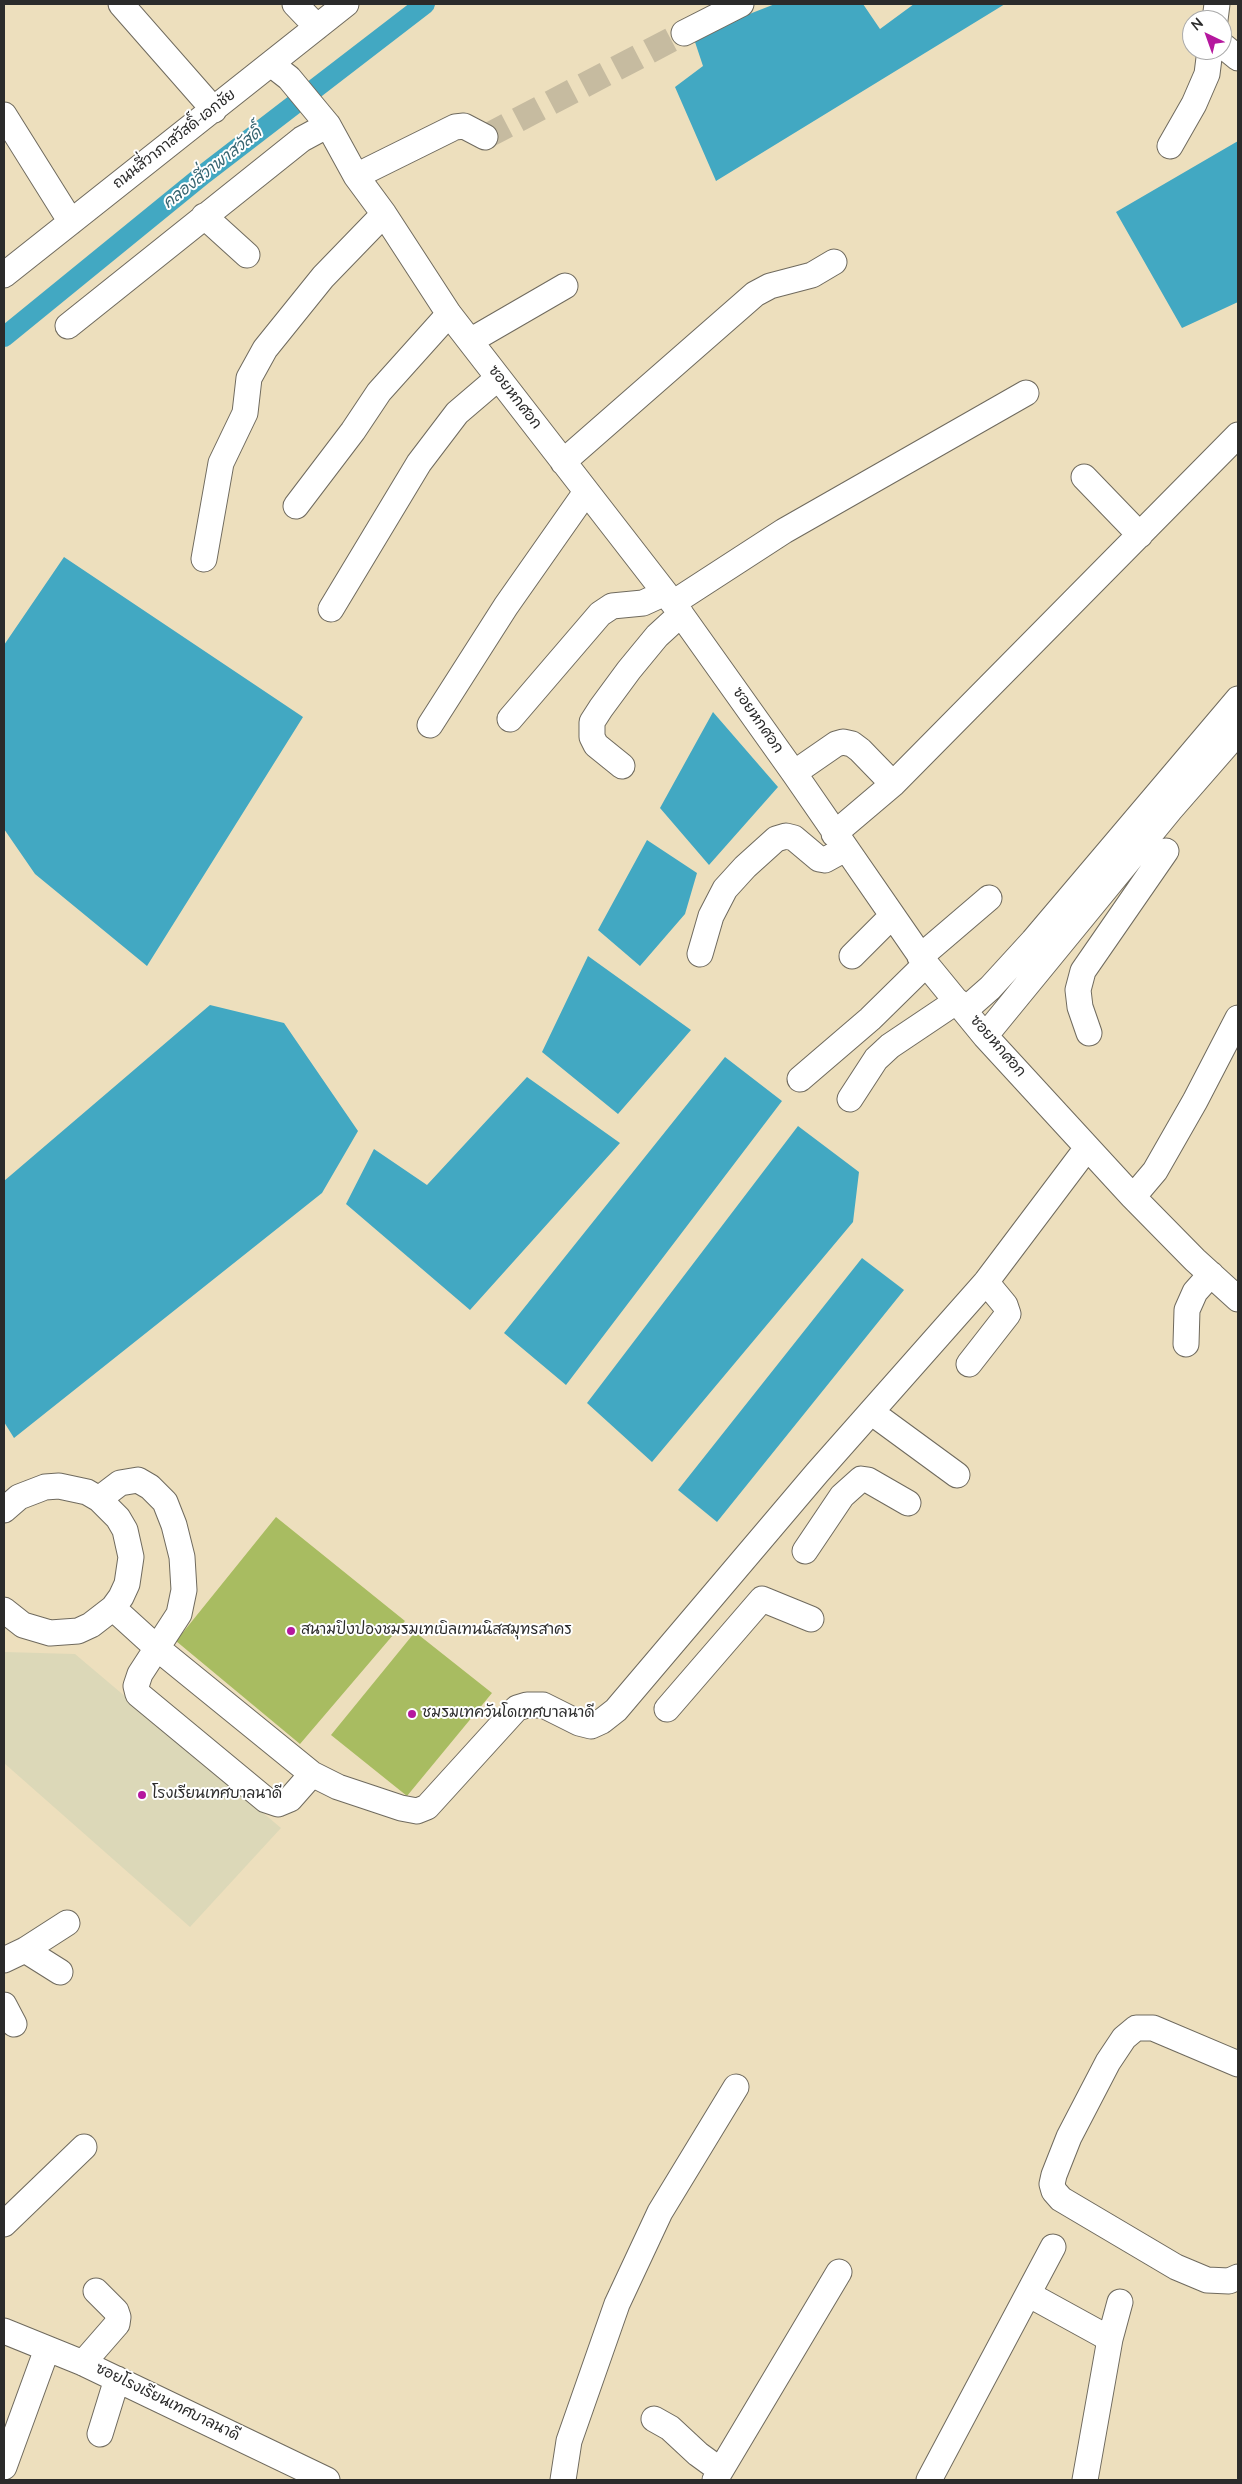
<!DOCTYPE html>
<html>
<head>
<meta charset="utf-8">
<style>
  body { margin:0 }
  #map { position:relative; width:1242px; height:2484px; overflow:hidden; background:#eddfbd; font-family:"Architects Daughter",sans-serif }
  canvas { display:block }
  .frame { position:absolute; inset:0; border:5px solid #2b2b2b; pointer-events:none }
  .north { position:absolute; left:1182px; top:10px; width:50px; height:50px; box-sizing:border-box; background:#fff; border:1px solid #aaa; border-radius:50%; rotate:318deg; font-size:14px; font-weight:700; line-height:20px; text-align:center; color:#2b2b2b }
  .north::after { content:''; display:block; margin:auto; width:18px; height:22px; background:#b5179e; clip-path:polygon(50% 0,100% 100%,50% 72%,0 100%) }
</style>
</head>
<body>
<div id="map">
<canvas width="1242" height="2484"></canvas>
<div class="frame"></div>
<div class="north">N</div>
</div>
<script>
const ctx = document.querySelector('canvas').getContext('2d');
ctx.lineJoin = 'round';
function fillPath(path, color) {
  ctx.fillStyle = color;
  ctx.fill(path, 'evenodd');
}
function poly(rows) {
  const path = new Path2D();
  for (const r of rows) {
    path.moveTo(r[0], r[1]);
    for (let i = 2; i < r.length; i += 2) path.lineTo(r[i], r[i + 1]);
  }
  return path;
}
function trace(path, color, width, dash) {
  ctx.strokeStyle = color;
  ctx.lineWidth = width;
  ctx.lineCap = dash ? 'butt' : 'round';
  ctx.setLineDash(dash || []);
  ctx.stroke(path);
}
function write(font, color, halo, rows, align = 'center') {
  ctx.font = font + ' "Architects Daughter","Playpen Sans Thai",sans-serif';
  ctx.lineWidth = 4;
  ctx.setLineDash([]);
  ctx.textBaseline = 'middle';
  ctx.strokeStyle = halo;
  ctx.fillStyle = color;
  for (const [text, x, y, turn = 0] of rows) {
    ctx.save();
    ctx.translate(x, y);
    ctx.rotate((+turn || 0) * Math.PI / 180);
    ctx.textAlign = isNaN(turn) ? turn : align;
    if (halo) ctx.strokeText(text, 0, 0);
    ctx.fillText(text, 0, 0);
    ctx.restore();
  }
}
const built = poly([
  [4,1652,75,1654,281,1828,190,1927,4,1763]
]);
const green = poly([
  [276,1517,405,1621,300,1744,176,1641],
  [415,1632,492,1693,407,1796,331,1735]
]);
const water = poly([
  [775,4,863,4,880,29,914,4,1005,4,716,181,675,87,703,66,693,36],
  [1238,141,1238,302,1182,328,1116,212],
  [64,557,303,717,147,966,35,874,4,829,4,645],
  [713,712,778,787,709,865,660,808],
  [647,840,697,873,685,914,640,966,598,930],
  [588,956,691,1030,618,1114,542,1052],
  [210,1005,284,1023,358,1131,322,1193,14,1438,4,1422,4,1181],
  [725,1057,782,1101,566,1385,504,1333],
  [527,1077,620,1143,470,1310,346,1204,374,1149,427,1185],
  [798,1126,859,1172,853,1222,652,1462,587,1403],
  [862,1258,904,1290,717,1522,678,1490]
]);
const canal = poly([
  [4,337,204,174,425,4]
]);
const minorTunnel = poly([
  [485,137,684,33]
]);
const minor = poly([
  [121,4,214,110],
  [295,4,317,27],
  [1215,20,1217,4],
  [684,33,741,4],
  [1222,45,1238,58],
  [271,64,289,78,328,125,356,176,384,214,449,314,673,603,794,773,926,964,985,1036,1133,1197,1195,1260,1238,1299],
  [4,115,71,222],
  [1170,146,1194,104,1207,74,1210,50],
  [356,176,455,127,464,126,485,137],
  [204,216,247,255],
  [4,275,346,4],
  [68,326,302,139,328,125],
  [470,341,565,286],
  [563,462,755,294,770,286,812,275,834,262],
  [1084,477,1140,535],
  [296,506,353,431,379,392,449,314],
  [204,559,221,463,245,413,249,378,265,349,323,277,384,214],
  [673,603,784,531,1026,393],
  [331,609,419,463,457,413,498,378],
  [510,719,600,614,612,606,643,603,665,593],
  [430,725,506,606,586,492],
  [622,766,596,745,592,737,592,722,601,708,629,670,657,636,681,614],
  [794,773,836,744,843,742,852,744,860,750,893,784],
  [834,834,893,784,1238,435],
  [700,954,711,916,725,889,745,867,776,839,786,836,794,838,819,859,825,860,845,849],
  [852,956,891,917],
  [920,957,989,898],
  [965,1010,990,988,1033,941,1238,699],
  [1089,1033,1080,1007,1078,990,1083,971,1166,851],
  [985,1036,1170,810,1238,732],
  [800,1079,870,1019,926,964],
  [850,1099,876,1059,890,1046,957,1001],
  [1133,1197,1155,1171,1195,1101,1238,1018],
  [1186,1344,1187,1310,1195,1292,1211,1274],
  [969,1364,1008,1314,1005,1305,986,1282],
  [871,1412,957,1475],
  [99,1499,120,1483,138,1480,150,1487,165,1502,174,1525,182,1557,184,1590,179,1614,140,1674,136,1686,138,1694,266,1800,278,1804,290,1799,312,1774],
  [4,1510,19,1497,45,1487,59,1486,87,1492,99,1499,118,1518,125,1530,131,1557,127,1584,121,1597,113,1608,91,1625,78,1631,50,1633,23,1625,4,1610],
  [805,1551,842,1496,861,1479,868,1480,908,1503],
  [113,1608,157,1648,312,1774,338,1787,401,1808,417,1811,427,1807,517,1708,527,1705,543,1705,579,1723,591,1726,602,1721,616,1710,817,1473,986,1282,1087,1148],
  [667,1709,762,1599,811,1619],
  [25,1950,60,1972],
  [4,1960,25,1950,67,1923],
  [4,2005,14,2024],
  [1238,2064,1153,2028,1136,2028,1124,2038,1108,2062,1069,2137,1054,2175,1052,2184,1054,2191,1061,2199,1176,2267,1207,2280,1229,2281,1238,2277],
  [4,2224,84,2147],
  [1028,2294,1110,2339],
  [4,2331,83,2363,327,2480],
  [83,2363,117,2324,118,2317,116,2311,96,2291],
  [654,2419,670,2428,698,2454,720,2470],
  [100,2434,117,2379],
  [4,2467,47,2349],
  [563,2480,569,2441,617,2304,660,2212,736,2087],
  [715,2480,839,2272],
  [929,2480,1053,2247],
  [1085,2480,1110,2339,1120,2302]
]);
const markers = [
  [291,1631,5,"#b5179e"],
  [412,1714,5,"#b5179e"],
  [142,1795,5,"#b5179e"]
];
const streetNames = [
  ["ถนนสี่วาภาสวัสดิ์-เอกชัย",175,140,-38],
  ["ซอยหกศอก",514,398,52],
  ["ซอยหกศอก",757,721,55],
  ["ซอยหกศอก",997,1047,49],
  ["ซอยโรงเรียนเทศบาลนาดี",167,2403,26]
];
const poiNames = [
  ["สนามปิงปองชมรมเทเบิลเทนนิสสมุทรสาคร",301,1631],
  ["ชมรมเทควันโดเทศบาลนาดี",422,1714],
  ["โรงเรียนเทศบาลนาดี",152,1795]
];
const waterNames = [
  ["คลองสี่วาพาสวัสดิ์",213,169,-38]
];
fillPath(built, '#dcd8b8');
fillPath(green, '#a8bc61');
fillPath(water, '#42a8c2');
trace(canal, '#42a8c2', 20);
trace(minorTunnel, '#c6bba0', 25, [25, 12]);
trace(minor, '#6f6a5e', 27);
trace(minor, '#fff', 25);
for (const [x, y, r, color] of markers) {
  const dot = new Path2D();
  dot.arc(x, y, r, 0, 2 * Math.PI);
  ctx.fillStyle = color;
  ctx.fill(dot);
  trace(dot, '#fff', 2);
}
write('15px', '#2b2b2b', '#fff', streetNames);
write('15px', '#2b2b2b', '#fff', poiNames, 'left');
write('italic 16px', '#35636f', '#fff', waterNames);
</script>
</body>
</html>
